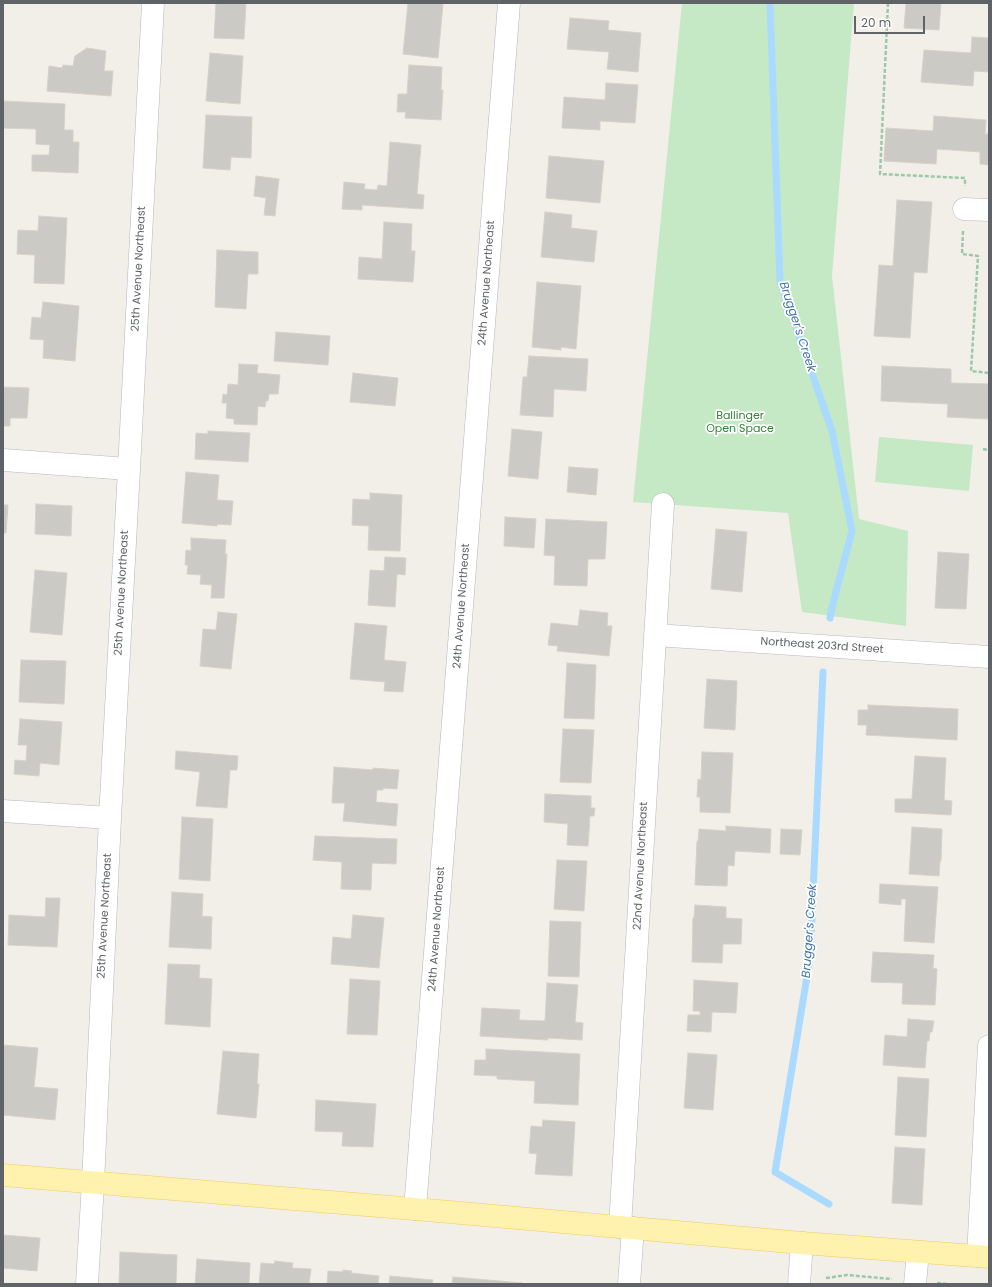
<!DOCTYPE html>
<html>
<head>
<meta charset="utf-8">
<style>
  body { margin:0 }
  #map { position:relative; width:992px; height:1287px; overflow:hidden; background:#f1efe8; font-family:Poppins,sans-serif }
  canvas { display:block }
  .frame { position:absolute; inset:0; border:4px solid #5f6368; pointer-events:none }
  .scale { position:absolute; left:854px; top:16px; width:71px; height:18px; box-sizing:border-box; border:2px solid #5f6368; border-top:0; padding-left:5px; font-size:12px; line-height:14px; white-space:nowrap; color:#5f6368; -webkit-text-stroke:3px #fff; paint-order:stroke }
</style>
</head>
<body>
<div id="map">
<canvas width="992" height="1287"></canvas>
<div class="frame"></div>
<div class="scale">20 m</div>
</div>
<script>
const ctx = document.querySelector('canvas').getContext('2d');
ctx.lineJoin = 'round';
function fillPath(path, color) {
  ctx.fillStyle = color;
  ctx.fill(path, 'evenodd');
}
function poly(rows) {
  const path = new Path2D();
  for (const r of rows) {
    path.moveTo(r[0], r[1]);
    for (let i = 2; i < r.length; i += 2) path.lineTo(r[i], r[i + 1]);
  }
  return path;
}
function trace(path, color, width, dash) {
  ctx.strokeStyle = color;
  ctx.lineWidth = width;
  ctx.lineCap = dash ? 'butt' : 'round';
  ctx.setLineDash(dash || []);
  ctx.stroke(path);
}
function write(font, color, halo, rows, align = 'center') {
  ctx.font = font + ' Poppins,sans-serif';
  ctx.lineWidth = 3.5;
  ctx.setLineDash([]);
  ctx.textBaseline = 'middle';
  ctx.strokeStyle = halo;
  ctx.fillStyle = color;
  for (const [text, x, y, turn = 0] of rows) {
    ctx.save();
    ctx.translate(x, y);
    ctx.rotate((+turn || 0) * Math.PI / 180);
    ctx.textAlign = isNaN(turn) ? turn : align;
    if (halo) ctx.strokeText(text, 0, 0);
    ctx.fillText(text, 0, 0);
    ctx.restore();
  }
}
const green = poly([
  [682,3,854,3,832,276,859,519,908,531,906,626,802,612,788,513,633,502],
  [879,437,973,445,969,491,875,482]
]);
const stream = poly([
  [770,3,780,282,832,431,852,531,832,607,830,618],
  [823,672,810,958,775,1172,829,1204]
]);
const building = poly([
  [216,3,246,3,244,39,214,38,216,3],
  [408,3,443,4,438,58,403,54,408,3],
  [906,3,941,3,939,30,904,28,906,3],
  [570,18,609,21,608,30,641,33,638,72,607,69,609,52,567,49,570,18],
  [972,37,989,38,989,72,974,71,973,86,921,82,924,50,971,53,972,37],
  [87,48,106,51,104,71,113,71,111,96,47,91,49,66,62,68,63,65,73,66,75,56,87,48],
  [210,53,243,56,240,104,206,101,210,53],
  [409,65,442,67,441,90,443,90,441,120,405,118,406,112,397,112,398,94,407,94,409,65],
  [606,83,638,85,635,123,600,121,600,130,562,128,564,97,605,100,606,83],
  [3,101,65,104,64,130,73,130,73,142,79,142,78,173,32,171,32,155,49,155,50,145,36,144,36,129,3,128,3,101],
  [206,115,252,117,251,158,231,157,230,170,203,168,206,115],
  [934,116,986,120,985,134,989,134,989,165,980,164,980,152,937,149,936,164,884,161,886,128,933,131,934,116],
  [390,142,421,145,417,194,424,195,423,209,362,205,362,210,342,209,344,182,365,184,364,189,377,190,378,185,387,186,390,142],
  [549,156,604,161,600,203,546,198,549,156],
  [256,176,279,179,275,216,264,215,266,198,254,196,256,176],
  [897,200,932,202,927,273,914,272,910,338,874,336,879,265,893,266,897,200],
  [545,212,572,215,571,228,597,231,594,262,541,257,545,212],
  [39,216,67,218,64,284,34,283,35,255,17,254,18,230,38,231,39,216],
  [384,222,412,224,411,251,415,251,413,282,358,279,359,257,382,259,384,222],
  [217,250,258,252,258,274,248,274,246,309,215,307,217,250],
  [537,282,581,286,576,349,561,347,561,350,532,347,537,282],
  [43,302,79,306,75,361,43,358,44,340,30,339,32,317,41,318,43,302],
  [276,332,330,336,328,365,274,361,276,332],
  [529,356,588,359,586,391,554,389,553,417,520,415,523,377,527,377,529,356],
  [239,364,258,365,257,373,280,375,278,394,269,394,268,401,266,401,265,407,258,406,257,425,234,424,234,419,226,418,227,403,222,403,223,394,227,395,228,384,238,385,239,364],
  [882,366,951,369,951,383,989,384,989,419,947,417,948,404,881,401,882,366],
  [353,373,398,378,395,406,350,402,353,373],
  [3,387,29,388,27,418,10,418,10,426,3,426,3,387],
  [512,429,542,432,538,479,508,476,512,429],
  [208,431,250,433,248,462,195,459,196,433,208,434,208,431],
  [569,467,598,469,596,495,567,492,569,467],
  [186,472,219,475,217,500,233,501,231,525,217,524,217,526,182,523,186,472],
  [370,493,402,495,400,551,368,550,369,526,352,525,353,499,370,500,370,493],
  [36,504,72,506,71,536,35,534,36,504],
  [3,505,8,505,6,533,3,533,3,505],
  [505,517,536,519,534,548,504,546,505,517],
  [546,519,607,522,605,559,588,559,587,586,554,585,555,556,544,555,546,519],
  [716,529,747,532,742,592,711,589,716,529],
  [191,538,226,540,225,554,227,554,224,598,211,598,212,585,200,584,201,575,187,574,188,565,185,565,186,550,191,551,191,538],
  [938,552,969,554,966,609,935,608,938,552],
  [385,557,406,558,405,575,397,574,395,607,368,605,370,570,384,571,385,557],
  [35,570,67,573,62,635,30,632,35,570],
  [580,610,608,613,607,626,612,626,609,656,557,651,558,646,548,645,551,623,578,626,580,610],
  [218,612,237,614,231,669,200,666,203,629,216,630,218,612],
  [355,623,387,626,384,660,406,662,403,692,384,691,385,682,350,679,355,623],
  [21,660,66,661,64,704,19,702,21,660],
  [567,663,596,665,594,719,564,718,567,663],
  [707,679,737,681,735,730,704,728,707,679],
  [868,705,958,709,957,740,866,735,867,725,858,725,858,710,868,710,868,705],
  [20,719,62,722,59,765,40,763,39,776,14,774,15,760,26,761,27,745,18,745,20,719],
  [563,729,594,730,591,783,560,782,563,729],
  [176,751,238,756,237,770,230,770,227,808,196,806,200,772,175,769,176,751],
  [702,752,733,753,730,813,700,812,700,797,697,797,698,779,701,780,702,752],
  [915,756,946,758,944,800,952,801,951,815,895,812,895,799,912,799,915,756],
  [334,767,373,770,373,768,399,770,397,789,383,788,383,790,377,790,376,802,398,804,396,826,343,821,345,803,332,803,334,767],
  [545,794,591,796,591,808,595,808,594,816,590,816,588,846,567,845,568,824,544,822,545,794],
  [182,817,213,819,210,881,179,879,182,817],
  [726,826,771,829,770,853,735,851,734,866,728,865,727,886,695,885,697,841,698,841,699,829,726,831,726,826],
  [912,827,942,829,941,861,940,861,939,876,909,874,912,827],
  [781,829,802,830,800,855,780,854,781,829],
  [315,836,397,839,396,864,372,863,371,890,341,889,342,862,313,860,315,836],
  [557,860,587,861,584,911,554,909,557,860],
  [880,884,938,887,934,943,904,941,906,899,901,899,901,905,879,903,880,884],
  [172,892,203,894,202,916,212,917,211,949,169,947,172,892],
  [46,898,60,898,57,947,8,945,9,915,45,917,46,898],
  [695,905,726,907,726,918,742,919,741,944,723,944,722,963,692,962,693,918,694,918,695,905],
  [353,915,384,918,379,968,331,964,333,937,351,939,353,915],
  [550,921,581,922,579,977,548,976,550,921],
  [873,952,934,955,933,968,937,969,935,1005,902,1004,903,983,871,982,873,952],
  [168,964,200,965,199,978,212,979,210,1027,165,1024,168,964],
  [350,979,380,981,377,1035,347,1034,350,979],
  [694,980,738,983,736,1013,712,1012,711,1032,687,1031,688,1015,700,1015,700,1011,693,1011,694,980],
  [547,983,578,985,575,1022,583,1023,582,1040,548,1038,548,1040,480,1036,482,1008,520,1010,519,1020,545,1021,547,983],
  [908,1019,934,1021,932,1032,930,1032,929,1041,927,1041,925,1068,883,1065,885,1035,907,1037,908,1019],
  [3,1045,38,1048,34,1087,58,1089,55,1120,3,1115,3,1045],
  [486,1049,580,1054,578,1105,534,1103,535,1081,497,1079,497,1076,474,1075,475,1060,486,1060,486,1049],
  [223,1051,259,1054,257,1084,259,1084,256,1118,217,1114,223,1051],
  [688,1053,717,1055,713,1110,684,1108,688,1053],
  [898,1077,929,1079,926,1137,895,1135,898,1077],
  [316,1100,376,1104,373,1147,342,1146,343,1132,315,1131,316,1100],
  [543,1120,575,1122,572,1176,535,1174,537,1154,529,1153,531,1126,542,1127,543,1120],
  [895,1147,925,1149,922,1205,892,1203,895,1147],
  [3,1235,40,1238,37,1271,3,1268,3,1235],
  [120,1252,177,1255,176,1284,119,1284,120,1252],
  [197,1259,250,1263,249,1284,195,1284,197,1259],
  [275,1261,293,1263,292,1268,311,1269,309,1284,259,1284,261,1263,274,1264,275,1261],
  [343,1270,352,1271,351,1273,379,1276,378,1284,327,1284,328,1271,343,1272,343,1270],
  [390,1276,433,1280,432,1284,389,1284,390,1276],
  [453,1277,522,1283,522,1284,452,1284,453,1277]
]);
const path = poly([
  [888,3,880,174,965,178,965,186],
  [963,231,962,254,978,256,971,371,989,373],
  [983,449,989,450],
  [826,1278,847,1275,892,1279],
  [937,1283,948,1284]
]);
const minor = poly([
  [964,209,989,210],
  [3,460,129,469],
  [655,635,989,657],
  [3,811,110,818],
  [415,1209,509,3],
  [620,1227,663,504],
  [978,1256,989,1046],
  [87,1284,93,1183,110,818,129,469,153,3],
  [629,1284,633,1228],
  [799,1284,802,1243],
  [915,1284,918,1252]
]);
const major = poly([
  [3,1175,415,1209,802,1243,989,1257]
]);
const streetNames = [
  ["25th Avenue Northeast",139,269,-87],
  ["24th Avenue Northeast",487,283,-86],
  ["25th Avenue Northeast",122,593,-87],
  ["24th Avenue Northeast",462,606,-86],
  ["Northeast 203rd Street",822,646,4],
  ["22nd Avenue Northeast",641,866,-87],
  ["25th Avenue Northeast",105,916,-87],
  ["24th Avenue Northeast",437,929,-86]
];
const parkNames = [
  ["Ballinger",740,416],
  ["Open Space",740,429]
];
const waterNames = [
  ["Brugger's Creek",797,327,72],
  ["Brugger's Creek",810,931,-86]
];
fillPath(green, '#c5e8c5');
trace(stream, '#aadaff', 7);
fillPath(building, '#cccac5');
trace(building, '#d6d1c6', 1);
trace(minor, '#b5b8bc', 23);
trace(major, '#f2c960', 23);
trace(path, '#9cc7a9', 2.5, [4, 2]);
trace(minor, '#fff', 22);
trace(major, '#fff2af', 22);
write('11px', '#5f6368', '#fff', streetNames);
write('11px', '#348238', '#fff', parkNames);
write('italic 12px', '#4174aa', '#fff', waterNames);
</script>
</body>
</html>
